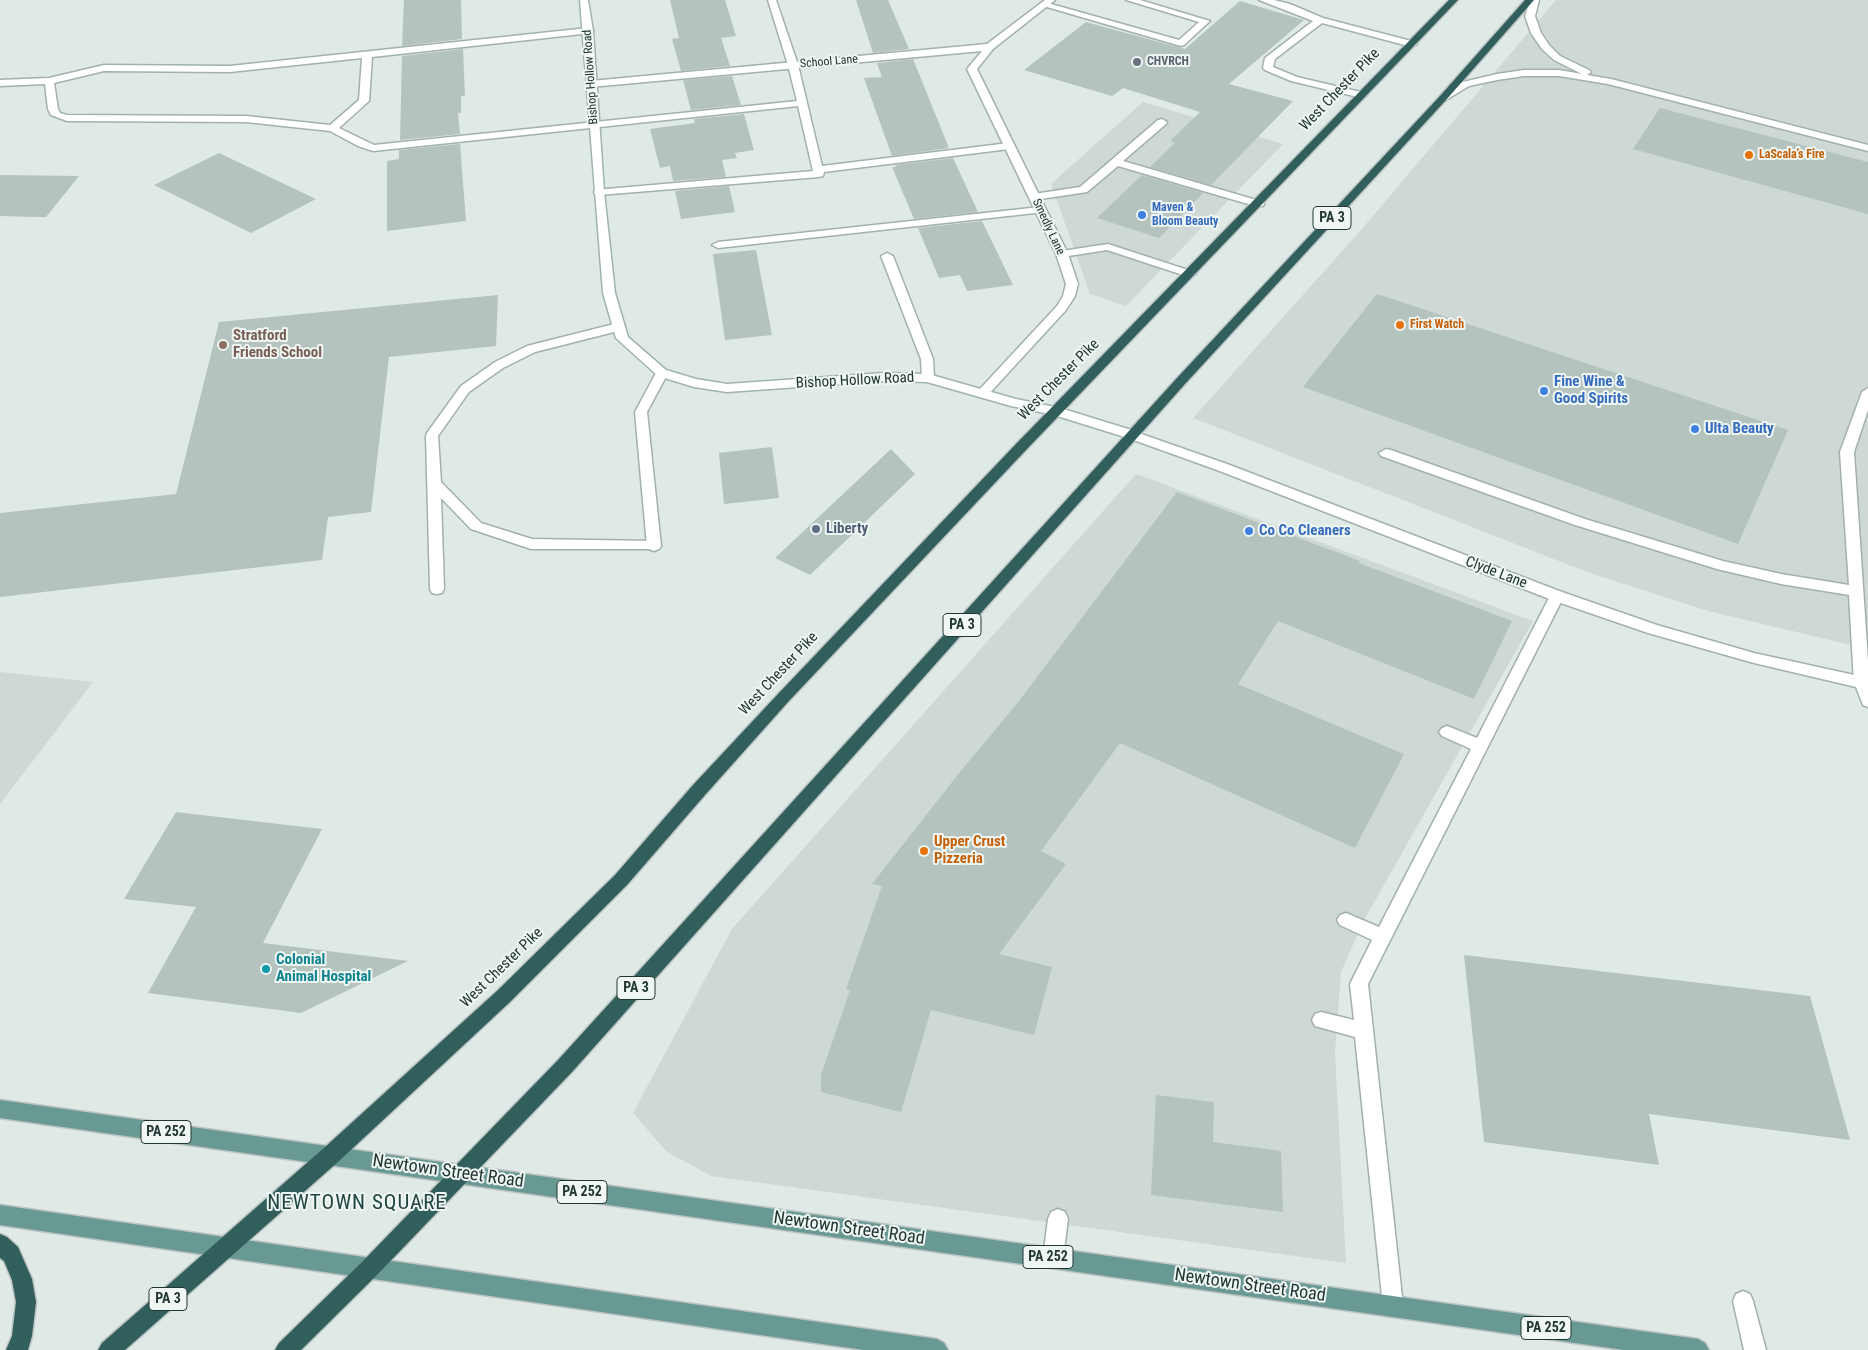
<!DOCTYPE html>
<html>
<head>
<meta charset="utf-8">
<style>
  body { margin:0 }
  canvas { display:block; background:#dfe9e6 }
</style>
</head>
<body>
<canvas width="1868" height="1350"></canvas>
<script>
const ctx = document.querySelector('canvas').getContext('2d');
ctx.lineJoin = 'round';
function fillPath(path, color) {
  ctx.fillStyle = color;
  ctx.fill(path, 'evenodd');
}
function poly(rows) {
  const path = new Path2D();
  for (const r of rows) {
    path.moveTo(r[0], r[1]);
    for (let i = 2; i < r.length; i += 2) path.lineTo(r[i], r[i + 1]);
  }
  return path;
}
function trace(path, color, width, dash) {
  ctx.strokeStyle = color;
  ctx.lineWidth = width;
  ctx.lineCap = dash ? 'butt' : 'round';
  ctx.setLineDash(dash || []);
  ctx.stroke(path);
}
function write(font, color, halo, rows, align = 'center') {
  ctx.font = font + ' "Roboto Condensed",sans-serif';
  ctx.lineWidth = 4;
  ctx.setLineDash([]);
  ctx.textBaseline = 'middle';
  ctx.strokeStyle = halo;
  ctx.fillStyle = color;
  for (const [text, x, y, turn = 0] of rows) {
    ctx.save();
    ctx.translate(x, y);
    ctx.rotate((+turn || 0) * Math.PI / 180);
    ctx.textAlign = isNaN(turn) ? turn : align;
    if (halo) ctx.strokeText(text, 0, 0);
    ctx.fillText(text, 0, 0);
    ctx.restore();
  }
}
const built = poly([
  [1556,0,1868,0,1868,649,1708,611,1587,572,1193,418,1361,230],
  [1143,102,1283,144,1126,306,1090,294,1051,184],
  [1136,474,1533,621,1363,922,1341,972,1335,1053,1346,1263,711,1176,666,1151,633,1113,732,929],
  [0,672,93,682,0,804]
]);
const building = poly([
  [404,0,461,0,462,39,402,46],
  [670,0,725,0,736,36,721,38,730,66,681,71,672,39,679,38],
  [856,0,888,0,909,49,873,53],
  [1240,1,1304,20,1229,84,1293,101,1211,185,1150,167,1175,143,1170,141,1200,112,1123,88,1112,96,1024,70,1086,22,1185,49],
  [463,49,465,96,461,96,461,113,458,113,460,134,400,140,402,56],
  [913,59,949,148,892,156,864,78,882,77,877,63],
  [732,76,741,105,691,110,683,80],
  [1660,108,1868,162,1868,214,1633,149],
  [744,114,754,150,735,153,737,158,722,160,726,177,673,181,670,166,660,168,650,129,695,123,694,119],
  [460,144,466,221,387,231,387,161,399,159,399,150],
  [219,153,316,199,251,233,154,185],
  [953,158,978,212,914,219,892,167,896,167,895,165],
  [0,175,79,176,46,217,37,217,0,216],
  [1142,175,1203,193,1159,238,1097,218],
  [729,186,735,212,681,219,675,191],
  [982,221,1013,285,967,291,960,275,939,278,918,228],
  [756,250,772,335,725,340,713,254],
  [1377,294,1788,430,1738,544,1303,387],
  [498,295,496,346,389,357,371,512,328,517,322,560,0,597,0,513,176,494,219,322],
  [772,447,779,498,724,504,719,453],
  [891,449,915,474,810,575,775,558],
  [1177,492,1360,561,1359,563,1512,621,1474,699,1278,621,1238,684,1404,754,1355,848,1120,743,1041,851,1066,864,999,954,1052,967,1034,1035,931,1010,901,1112,821,1092,821,1075,850,990,846,989,882,886,872,884,956,777,1019,701],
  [176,812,322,829,263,943,408,961,301,1013,148,993,196,907,124,899],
  [1464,955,1810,996,1850,1140,1649,1114,1659,1165,1484,1142],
  [1156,1095,1214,1102,1213,1142,1281,1151,1283,1212,1151,1195]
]);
const lane = poly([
  [768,0,776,0,798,65,822,166,1009,143,1014,146,1009,149,824,172,823,176,819,177,599,195,595,194,594,192,595,190,813,171,798,106,373,151,358,146,330,131,246,122,67,121,51,115,48,109,45,84,0,86,0,80,49,78,104,65,230,66,588,28,593,31,591,33,372,57,369,101,339,128,374,145,797,101,788,65,768,0],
  [362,58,359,100,330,125,246,116,67,115,60,113,58,109,54,83,104,71,230,72,362,58],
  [1126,0,1140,0,1210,21,1184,45,1181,46,1040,5,1044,2,1179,40,1199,22,1126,0],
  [1259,0,1274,0,1290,4,1323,18,1415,42,1417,44,1412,47,1322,23,1275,59,1273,67,1297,77,1365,93,1367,95,1362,98,1291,81,1265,70,1263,68,1265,58,1313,21,1259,0],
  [1531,0,1539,0,1535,16,1541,33,1549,45,1560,56,1589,70,1591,72,1587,75,1611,79,1868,145,1868,151,1608,84,1559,76,1524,76,1497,80,1469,86,1446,100,1440,100,1440,96,1463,82,1497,74,1524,70,1559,70,1582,74,1554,60,1542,49,1531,33,1525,16,1531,0],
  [1162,119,1167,122,1166,124,1123,161,1263,202,1264,204,1263,206,1255,206,1118,166,1087,192,1034,200,1029,197,1034,194,1080,187,1158,120,1162,119],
  [1040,207,1045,210,1044,212,718,248,712,245,718,242,1040,207],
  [1108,244,1194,272,1196,274,1190,277,1186,276,1107,250,1062,257,1056,254,1062,251,1108,244],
  [887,253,893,256,933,359,934,378,932,381,928,382,922,378,921,359,881,256,887,253],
  [618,323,624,327,622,330,535,352,503,368,469,392,438,436,441,482,481,523,532,539,654,541,659,543,661,546,659,549,531,549,471,529,441,498,444,589,442,593,437,594,432,593,430,589,426,436,427,433,461,386,495,362,527,346,618,323],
  [1868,388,1868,410,1854,452,1868,661,1868,686,1862,689,1857,687,1854,683,1849,595,1781,584,1717,569,1575,525,1381,456,1379,453,1386,449,1391,450,1585,519,1723,561,1781,574,1849,585,1840,452,1862,392,1868,388],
  [1557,591,1562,592,1564,596,1368,984,1403,1306,1400,1313,1393,1316,1386,1313,1383,1306,1355,1037,1315,1026,1312,1020,1315,1014,1321,1012,1354,1020,1350,984,1372,940,1340,925,1337,920,1340,915,1346,913,1379,927,1471,749,1442,736,1439,732,1442,728,1447,726,1477,738,1550,596,1552,592,1557,591],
  [1058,1209,1065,1212,1068,1219,1063,1258,1060,1265,1053,1268,1046,1265,1043,1258,1048,1219,1051,1212,1058,1209],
  [1743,1291,1750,1294,1753,1301,1766,1350,1744,1350,1733,1301,1736,1294,1743,1291]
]);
const street = poly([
  [1045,0,1055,0,993,49,977,69,1068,254,1078,284,1075,296,1066,310,987,396,983,397,979,396,977,393,979,390,1057,306,1063,296,1066,284,1056,254,967,69,982,51,591,87,586,84,591,81,987,44,1045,0],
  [662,369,668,373,647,412,661,546,659,549,654,551,649,549,647,546,635,412,656,373,662,369],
  [1133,431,1227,464,1562,592,1657,625,1754,653,1868,678,1868,707,1863,705,1856,687,1754,663,1648,633,1552,600,1217,470,1128,438,1127,435,1133,431]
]);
const secondary = poly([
  [580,0,588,0,593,31,604,192,615,293,628,337,666,370,696,379,727,384,884,373,928,374,1016,399,1060,408,1138,432,1139,435,1138,438,1128,438,1054,415,1011,406,927,382,884,381,727,392,694,387,658,376,616,338,603,293,580,0]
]);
const primary = poly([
  [0,1100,1698,1339,1705,1343,1709,1350,1624,1350,0,1118,0,1100],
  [0,1205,937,1339,944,1343,948,1350,864,1350,0,1225,0,1205]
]);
const highway = poly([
  [1449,0,1458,0,1026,450,788,702,705,795,627,885,510,1002,339,1161,125,1350,98,1350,102,1343,325,1147,498,990,615,875,693,785,778,694,1016,444,1449,0],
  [1525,0,1534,0,1446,100,1185,384,572,1072,377,1275,301,1350,275,1350,279,1343,363,1261,558,1060,1177,378,1440,96,1525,0],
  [0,1234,7,1237,18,1247,32,1279,36,1302,32,1336,28,1350,6,1350,12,1336,16,1302,12,1280,4,1261,0,1258,0,1234]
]);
const markers = [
  [1137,62,5,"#6b7280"],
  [1749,155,5,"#e8710a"],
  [1142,215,5,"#3f7fe0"],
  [1400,325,5,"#e8710a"],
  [223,345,5,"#8d6e63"],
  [1544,391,5,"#3f7fe0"],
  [1695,429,5,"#3f7fe0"],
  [816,529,5,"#5c6f8a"],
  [1249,531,5,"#3f7fe0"],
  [924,851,5,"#e8710a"],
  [266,969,5,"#0f9aa8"]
];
const farStreetnames = [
  ["School Lane",829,62,-5],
  ["Bishop Hollow Road",591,77,-94],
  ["Smedly Lane",1048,227,65]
];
const farWorshipnames = [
  ["CHVRCH",1147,62]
];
const farFoodnames = [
  ["LaScala’s Fire",1759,155],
  ["First Watch",1410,325]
];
const farShopnames = [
  ["Maven &",1152,208],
  ["Bloom Beauty",1152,222]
];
const shields = [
  [1332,218,38],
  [962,625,38],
  [636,988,38],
  [166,1132,50],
  [582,1192,50],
  [1048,1257,50],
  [168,1299,38],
  [1546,1328,50]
];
const shieldNames = [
  ["PA 3",1332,218],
  ["PA 3",962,625],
  ["PA 3",636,988],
  ["PA 252",166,1132],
  ["PA 252",582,1192],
  ["PA 252",1048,1257],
  ["PA 3",168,1299],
  ["PA 252",1546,1328]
];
const streetNames = [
  ["West Chester Pike",1340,90,-46],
  ["West Chester Pike",1059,380,-45],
  ["Bishop Hollow Road",855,381,-3],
  ["Clyde Lane",1496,573,21],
  ["West Chester Pike",779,674,-47],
  ["West Chester Pike",502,968,-44]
];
const educationNames = [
  ["Stratford",233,336],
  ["Friends School",233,353]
];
const shopNames = [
  ["Fine Wine &",1554,382],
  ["Good Spirits",1554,399],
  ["Ulta Beauty",1705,429],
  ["Co Co Cleaners",1259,531]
];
const serviceNames = [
  ["Liberty",826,529]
];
const foodNames = [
  ["Upper Crust",934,842],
  ["Pizzeria",934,859]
];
const cultureNames = [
  ["Colonial",276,960],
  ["Animal Hospital",276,977]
];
const nearStreetnames = [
  ["Newtown Street Road",448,1172,8],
  ["Newtown Street Road",849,1229,8],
  ["Newtown Street Road",1250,1286,8]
];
const nearQuarternames = [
  ["NEWTOWN SQUARE",357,1204]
];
fillPath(built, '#ced8d5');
fillPath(building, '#b5c3bf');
trace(lane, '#a3b0ad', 3);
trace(street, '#a3b0ad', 3);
trace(secondary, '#a0b3ae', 3);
trace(primary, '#bdc3c2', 3);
trace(highway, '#bdc3c2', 3);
fillPath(lane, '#fff');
fillPath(street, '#fff');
fillPath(secondary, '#fff');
fillPath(primary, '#689993');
fillPath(highway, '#315f5c');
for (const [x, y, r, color] of markers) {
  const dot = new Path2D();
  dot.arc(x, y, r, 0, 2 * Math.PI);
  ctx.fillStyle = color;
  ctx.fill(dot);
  trace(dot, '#eff6f3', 2);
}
write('12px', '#223734', '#eff6f3', farStreetnames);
write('bold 12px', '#5b616d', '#eff6f3', farWorshipnames, 'left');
write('bold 12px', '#c56008', '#eff6f3', farFoodnames, 'left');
write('bold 12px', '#366cbe', '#eff6f3', farShopnames, 'left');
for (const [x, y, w] of shields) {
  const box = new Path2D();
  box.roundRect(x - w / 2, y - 11.5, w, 23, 4);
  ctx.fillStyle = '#eff6f3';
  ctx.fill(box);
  trace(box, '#223734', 1);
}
write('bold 14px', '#223734', null, shieldNames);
write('15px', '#223734', '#eff6f3', streetNames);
write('bold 15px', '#785e54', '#eff6f3', educationNames, 'left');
write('bold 15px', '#366cbe', '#eff6f3', shopNames, 'left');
write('bold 15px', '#4e5e75', '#eff6f3', serviceNames, 'left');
write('bold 15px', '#c56008', '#eff6f3', foodNames, 'left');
write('bold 15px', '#0d838f', '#eff6f3', cultureNames, 'left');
write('18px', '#223734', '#eff6f3', nearStreetnames);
ctx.letterSpacing = '1px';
write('21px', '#214642', '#eff6f3', nearQuarternames);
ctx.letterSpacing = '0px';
</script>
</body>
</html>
